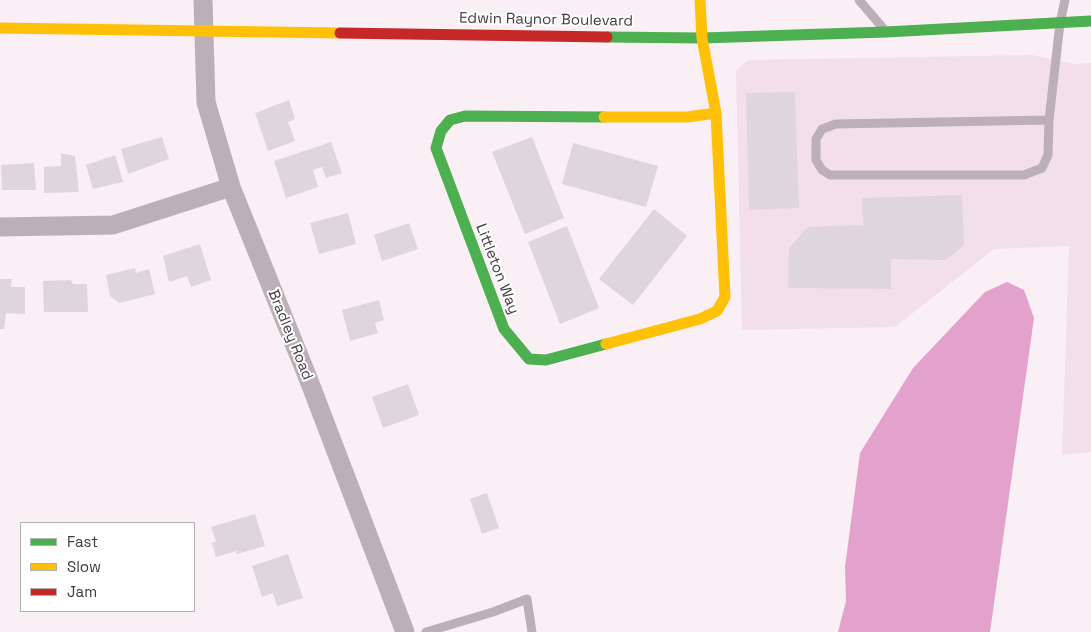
<!DOCTYPE html>
<html>
<head>
<meta charset="utf-8">
<style>
  body { margin:0 }
  #map { position:relative; width:1091px; height:632px; overflow:hidden; background:#faeff5; font-family:"Space Grotesk",sans-serif }
  canvas { display:block }
  .legend { position:absolute; left:20px; top:522px; width:175px; height:90px; box-sizing:border-box; background:#fefefe; border:1px solid #b2b0b1; margin:0; padding:6px 9px; list-style:none; font-size:15px; color:#413a3e }
  .legend li { display:flex; align-items:center; gap:10px; height:25px }
  .legend b { width:25px; border:1px solid #b2b0b1 }
</style>
</head>
<body>
<div id="map">
<canvas width="1091" height="632"></canvas>
<ul class="legend">
<li><b style="height:6px;background:#4caf50"></b>Fast</li>
<li><b style="height:6px;background:#ffc107"></b>Slow</li>
<li><b style="height:6px;background:#c62828"></b>Jam</li>
</ul>
</div>
<script>
const ctx = document.querySelector('canvas').getContext('2d');
ctx.lineJoin = 'round';
function fillPath(path, color) {
  ctx.fillStyle = color;
  ctx.fill(path, 'evenodd');
}
function poly(rows) {
  const path = new Path2D();
  for (const r of rows) {
    path.moveTo(r[0], r[1]);
    for (let i = 2; i < r.length; i += 2) path.lineTo(r[i], r[i + 1]);
  }
  return path;
}
function trace(path, color, width, dash) {
  ctx.strokeStyle = color;
  ctx.lineWidth = width;
  ctx.lineCap = dash ? 'butt' : 'round';
  ctx.setLineDash(dash || []);
  ctx.stroke(path);
}
function write(font, color, halo, rows, align = 'center') {
  ctx.font = font + ' "Space Grotesk",sans-serif';
  ctx.lineWidth = 4;
  ctx.setLineDash([]);
  ctx.textBaseline = 'middle';
  ctx.strokeStyle = halo;
  ctx.fillStyle = color;
  for (const [text, x, y, turn = 0] of rows) {
    ctx.save();
    ctx.translate(x, y);
    ctx.rotate((+turn || 0) * Math.PI / 180);
    ctx.textAlign = isNaN(turn) ? turn : align;
    if (halo) ctx.strokeText(text, 0, 0);
    ctx.fillText(text, 0, 0);
    ctx.restore();
  }
}
const built = poly([
  [1032,55,1075,64,1091,63,1091,452,1062,455,1069,246,994,249,895,327,742,330,736,70,749,60]
]);
const water = poly([
  [1007,282,1024,290,1034,318,990,632,838,632,846,601,845,567,860,453,913,368,985,292]
]);
const building = poly([
  [795,92,799,208,749,210,746,93],
  [289,100,295,119,288,122,295,141,268,151,255,113],
  [162,137,169,159,128,174,121,149],
  [532,137,564,218,525,234,492,152],
  [331,142,342,173,326,178,322,167,313,170,318,187,286,198,274,161],
  [573,143,658,166,646,207,562,184],
  [61,153,75,156,79,192,44,193,44,167,61,166],
  [115,155,123,182,93,189,86,165],
  [34,163,36,190,2,190,1,165],
  [962,195,964,245,946,260,891,259,891,289,788,288,789,248,808,227,863,225,862,198],
  [654,209,687,236,633,305,599,279],
  [348,213,356,244,319,254,310,223],
  [409,223,418,249,382,261,374,235],
  [567,226,599,308,560,324,528,242],
  [200,244,211,280,191,287,187,276,169,282,163,256],
  [135,268,136,273,149,269,155,294,119,303,110,296,106,275],
  [0,279,12,279,11,287,25,287,25,314,6,313,4,329,0,329],
  [71,280,73,284,87,284,88,312,44,312,43,281],
  [379,300,384,320,375,323,378,333,350,341,342,310],
  [408,384,419,415,383,428,372,397],
  [487,493,499,528,482,534,470,499],
  [255,514,265,546,237,554,236,551,216,557,212,543,216,541,211,527],
  [288,554,303,598,277,606,273,593,262,597,252,566]
]);
const lane = poly([
  [859,0,883,28],
  [1049,120,836,124,822,129,816,139,816,160,822,170,830,175,1024,175,1042,168,1048,155,1049,120,1060,23,1065,0],
  [426,632,493,612,527,599,532,632]
]);
const street = poly([
  [203,0,206,102,231,187,308,378,405,632],
  [0,227,113,225,231,187]
]);
const fast = poly([
  [607,37,702,38,886,32,1091,21],
  [604,117,465,116,450,120,441,131,436,148,504,329,529,359,546,360,606,344]
]);
const slow = poly([
  [0,28,340,33],
  [604,117,687,117,716,113],
  [606,344,700,319,717,311,725,297,716,113,702,38,700,0]
]);
const jam = poly([
  [340,33,607,37]
]);
const streetNames = [
  ["Edwin Raynor Boulevard",546,20,1],
  ["Littleton Way",497,269,69],
  ["Bradley Road",290,335,68]
];
fillPath(built, '#f2dfea');
fillPath(water, '#e3a2cb');
fillPath(building, '#ded6da');
trace(lane, '#bcafb7', 9);
trace(street, '#bcafb7', 19);
trace(fast, '#4caf50', 11);
trace(slow, '#ffc107', 11);
trace(jam, '#c62828', 11);
write('15px', '#413a3e', '#fefefe', streetNames);
</script>
</body>
</html>
